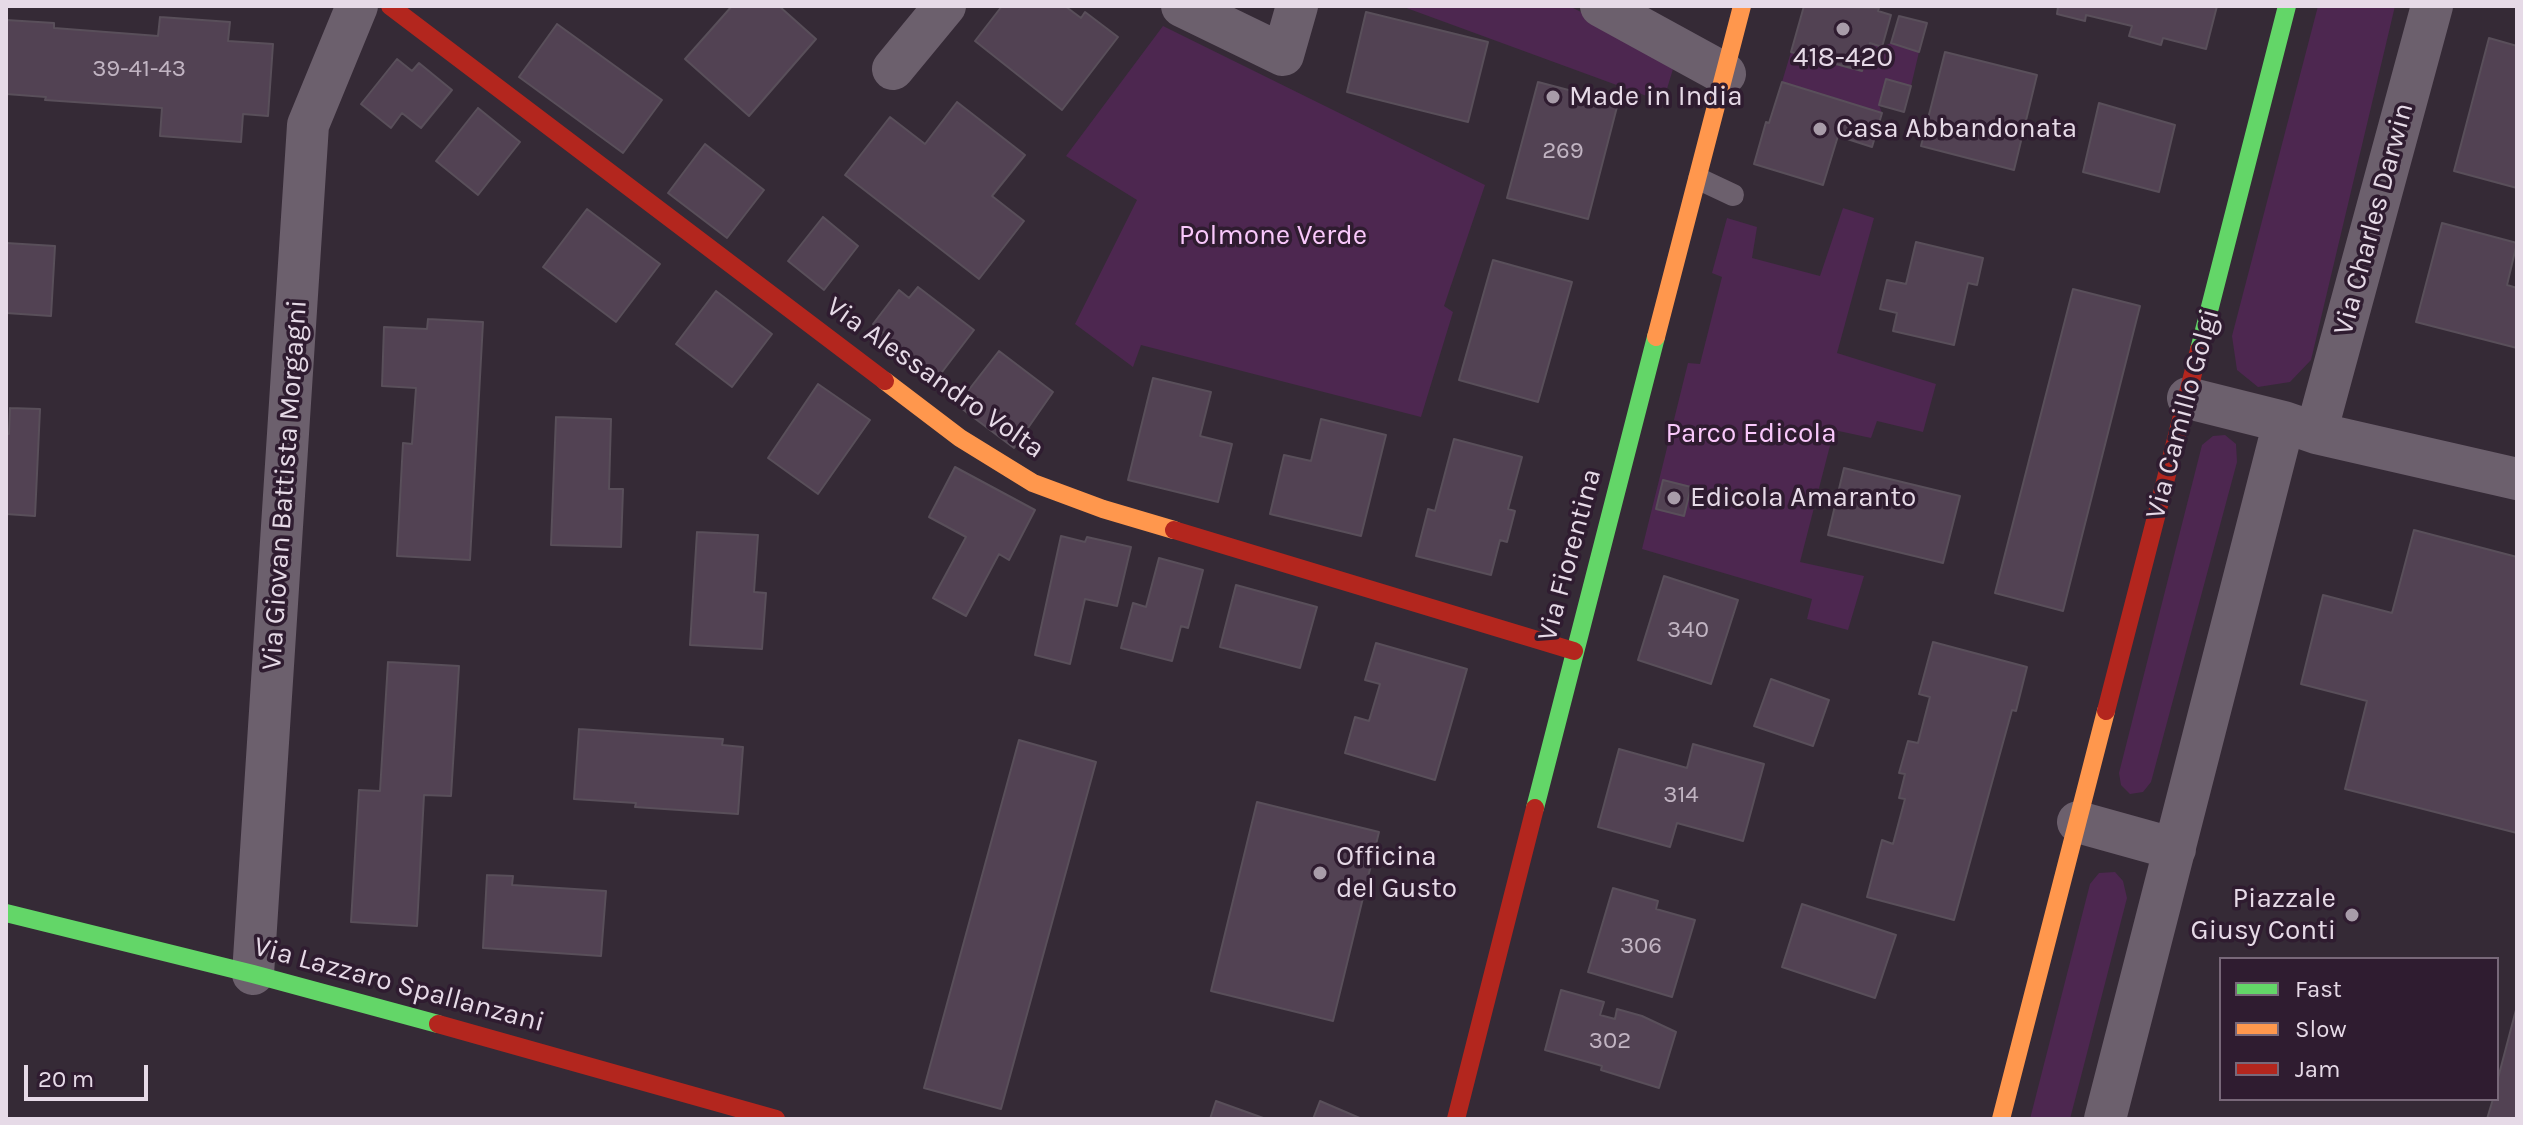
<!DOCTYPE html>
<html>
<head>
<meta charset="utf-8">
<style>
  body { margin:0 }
  #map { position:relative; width:2523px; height:1125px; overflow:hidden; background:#352a36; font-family:Karla,sans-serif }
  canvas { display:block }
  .frame { position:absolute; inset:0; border:8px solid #e6dae7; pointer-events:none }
  .legend { position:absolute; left:2219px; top:957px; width:280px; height:144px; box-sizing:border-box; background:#2f1c30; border:2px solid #786879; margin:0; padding:10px 14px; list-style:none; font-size:24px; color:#e6dae7 }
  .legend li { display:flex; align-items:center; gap:16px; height:40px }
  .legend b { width:40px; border:2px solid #786879 }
  .scale { position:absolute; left:24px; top:1065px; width:124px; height:36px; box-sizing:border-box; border:4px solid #e6dae7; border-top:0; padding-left:10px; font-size:24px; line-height:28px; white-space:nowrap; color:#e6dae7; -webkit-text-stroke:6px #2f1c30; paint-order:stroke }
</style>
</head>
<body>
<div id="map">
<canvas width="2523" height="1125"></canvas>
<div class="frame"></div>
<ul class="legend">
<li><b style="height:10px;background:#63d668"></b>Fast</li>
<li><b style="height:10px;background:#ff974d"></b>Slow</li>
<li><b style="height:10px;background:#b3261e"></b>Jam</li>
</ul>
<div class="scale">20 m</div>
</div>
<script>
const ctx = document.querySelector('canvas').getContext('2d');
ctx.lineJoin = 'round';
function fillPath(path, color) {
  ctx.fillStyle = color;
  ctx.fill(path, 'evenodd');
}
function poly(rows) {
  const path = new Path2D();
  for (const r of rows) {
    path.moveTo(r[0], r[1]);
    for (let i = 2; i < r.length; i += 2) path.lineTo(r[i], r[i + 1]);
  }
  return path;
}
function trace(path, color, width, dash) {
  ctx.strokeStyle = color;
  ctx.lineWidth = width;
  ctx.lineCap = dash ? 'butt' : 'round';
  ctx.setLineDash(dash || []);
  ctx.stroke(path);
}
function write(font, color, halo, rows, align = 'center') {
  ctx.font = font + ' Karla,sans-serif';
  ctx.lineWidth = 7;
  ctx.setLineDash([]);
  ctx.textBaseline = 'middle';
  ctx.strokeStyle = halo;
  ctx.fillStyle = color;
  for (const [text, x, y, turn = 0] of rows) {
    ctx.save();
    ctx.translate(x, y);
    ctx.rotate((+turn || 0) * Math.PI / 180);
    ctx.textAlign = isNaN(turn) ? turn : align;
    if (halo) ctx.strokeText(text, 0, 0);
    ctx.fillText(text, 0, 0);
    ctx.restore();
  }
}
const green = poly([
  [1401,6,1569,6,1676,59,1663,102],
  [2318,6,2395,6,2311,360,2290,382,2258,387,2237,370,2232,336],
  [1163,26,1485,185,1444,306,1453,312,1421,417,1141,345,1133,367,1075,324,1137,200,1066,156],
  [1870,43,1882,47,1891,43,1919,52,1911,86,1886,79,1879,105,1882,113,1782,82,1791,52,1861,71],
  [1843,208,1874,218,1837,353,1936,384,1923,432,1877,421,1871,438,1834,430,1800,562,1864,576,1848,630,1807,619,1812,599,1642,549,1688,363,1700,364,1722,277,1712,273,1727,218,1757,227,1752,258,1820,276],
  [2225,435,2236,444,2237,462,2151,782,2143,792,2130,794,2121,785,2119,773,2202,445,2213,436],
  [2115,872,2123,881,2127,898,2070,1119,2030,1119,2090,884,2099,873]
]);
const building = poly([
  [732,6,779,6,816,39,749,116,685,59,732,6],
  [1002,6,1065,6,1081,18,1085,12,1118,37,1062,110,975,41,1002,6],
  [1804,6,1879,8,1878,11,1891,15,1882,47,1870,43,1862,71,1791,52,1804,6],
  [2054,6,2217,6,2206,49,2163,38,2161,45,2129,36,2132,26,2086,15,2085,21,2057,14,2058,7,2054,6],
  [1366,12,1488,42,1468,122,1347,92,1366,12],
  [1899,16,1927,23,1919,52,1891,43,1899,16],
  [160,17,230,22,228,41,273,44,268,116,243,114,241,142,160,136,162,108,45,100,46,97,6,94,6,20,54,23,54,28,158,36,160,17],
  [557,24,662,100,623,153,519,77,557,24],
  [2489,38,2517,46,2517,188,2454,171,2489,38],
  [1945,52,2037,75,2014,170,1921,146,1945,52],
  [397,59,412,71,419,63,452,90,421,128,402,113,391,128,361,104,397,59],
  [1886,79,1911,86,1904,112,1879,105,1886,79],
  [1538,82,1618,103,1588,219,1507,198,1538,82],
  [1782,82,1882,113,1872,147,1838,136,1823,185,1754,164,1766,122,1769,123,1782,82],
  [957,102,1025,155,992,196,1024,221,979,279,845,175,890,117,925,144,957,102],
  [2099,103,2175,125,2159,192,2083,172,2099,103],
  [478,108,520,142,478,195,436,161,478,108],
  [705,144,764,190,727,238,668,193,705,144],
  [587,209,660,264,616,322,543,267,587,209],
  [823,217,858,246,824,290,788,261,823,217],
  [2442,223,2517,243,2507,285,2517,288,2517,348,2416,322,2442,223],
  [1916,242,1983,258,1977,285,1968,283,1954,345,1893,331,1897,313,1880,309,1887,280,1906,284,1916,242],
  [6,243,55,246,51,316,6,313,6,243],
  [1493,260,1572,282,1538,402,1459,380,1493,260],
  [918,287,974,330,936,380,880,338,884,333,873,324,899,290,909,298,918,287],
  [2073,289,2140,306,2063,611,1995,593,2073,289],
  [716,291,772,334,732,387,676,344,716,291],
  [428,319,483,322,470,560,397,556,403,443,412,444,416,388,382,386,384,327,427,329,428,319],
  [999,351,1053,392,1014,448,957,405,999,351],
  [1153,378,1211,392,1200,436,1232,444,1218,502,1128,480,1153,378],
  [818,384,870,420,818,494,768,458,818,384],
  [10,408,40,409,35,516,6,514,6,434,9,434,10,408],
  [556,417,611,419,609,489,623,489,621,547,551,545,556,417],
  [1321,419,1386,435,1361,536,1270,514,1284,455,1311,461,1321,419],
  [1454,439,1522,457,1508,509,1515,511,1507,542,1500,540,1491,575,1416,556,1428,509,1435,511,1454,439],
  [955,467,1035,510,1009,560,999,554,966,616,933,598,966,537,929,517,955,467],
  [1844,468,1960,496,1943,563,1828,535,1844,468],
  [1663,480,1691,487,1684,516,1656,509,1663,480],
  [2414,530,2517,557,2517,833,2345,789,2367,701,2301,684,2323,595,2392,613,2414,530],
  [697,532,758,535,754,592,766,593,762,649,690,645,697,532],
  [1061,536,1085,542,1087,537,1131,547,1117,606,1085,599,1070,664,1035,655,1061,536],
  [1159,558,1203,570,1188,628,1181,626,1172,661,1121,648,1133,603,1146,607,1159,558],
  [1664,576,1738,600,1711,684,1638,660,1664,576],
  [1236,585,1317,607,1300,668,1220,647,1236,585],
  [1933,642,2027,667,2016,711,2012,710,1954,920,1867,897,1882,840,1893,844,1905,799,1899,798,1905,774,1899,773,1908,741,1918,743,1930,697,1919,694,1933,642],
  [1376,643,1467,669,1435,780,1345,753,1355,717,1369,721,1380,684,1365,680,1376,643],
  [388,662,459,666,451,796,424,795,417,926,351,922,359,790,380,791,388,662],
  [1771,679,1829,700,1813,746,1754,726,1771,679],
  [579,729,723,739,722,745,743,747,738,814,635,807,636,803,574,799,579,729],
  [1019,740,1096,762,1001,1109,924,1088,1019,740],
  [1693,744,1764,764,1743,841,1677,823,1670,847,1598,827,1619,749,1687,768,1693,744],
  [1257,802,1379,832,1333,1021,1211,991,1257,802],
  [487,875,513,876,512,885,606,891,601,956,483,948,487,875],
  [1613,888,1658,901,1656,909,1695,920,1672,997,1588,972,1613,888],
  [1802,904,1896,935,1875,998,1782,967,1802,904],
  [1561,990,1604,1002,1600,1015,1615,1019,1617,1009,1642,1016,1676,1032,1659,1088,1601,1070,1602,1066,1545,1050,1561,990],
  [2517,1006,2517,1119,2487,1119,2493,1099,2497,1099,2497,1082,2517,1006],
  [1216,1101,1266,1119,1210,1119,1216,1101],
  [1320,1101,1362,1119,1313,1119,1320,1101]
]);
const lane = poly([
  [1699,179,1733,195]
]);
const street = poly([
  [1182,6,1283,55,1297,6],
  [1601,6,1725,74],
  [893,69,945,6],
  [2188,398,2284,422,2316,433,2517,479],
  [2316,433,2432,6],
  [2078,822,2175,849],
  [253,974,308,125,357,6],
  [2105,1119,2284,422]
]);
const fast = poly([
  [2199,350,2287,6],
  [1535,808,1656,337],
  [6,913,253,974,438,1024]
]);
const slow = poly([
  [1656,337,1742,6],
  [885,381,960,438,1033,483,1103,509,1174,530],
  [2001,1119,2106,711]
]);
const jam = poly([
  [390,6,885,381],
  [1174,530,1574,651],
  [2106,711,2199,350],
  [438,1024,776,1119],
  [1456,1119,1535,808]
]);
const markers = [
  [1843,29,8,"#a89ca9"],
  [1553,97,8,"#a89ca9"],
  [1820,129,8,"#a89ca9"],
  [1674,498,8,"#a89ca9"],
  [1320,873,8,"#a89ca9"],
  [2352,915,8,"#a89ca9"]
];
const numberNames = [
  ["39-41-43",139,69],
  ["269",1563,151],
  ["340",1688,630],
  ["314",1681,795],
  ["306",1641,946],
  ["302",1610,1041]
];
const poiNames = [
  ["418-420",1843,58,"center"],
  ["Made in India",1569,97],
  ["Casa Abbandonata",1836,129],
  ["Edicola Amaranto",1690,498],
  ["Officina",1336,857],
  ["del Gusto",1336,889],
  ["Piazzale",2336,899,"right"],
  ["Giusy Conti",2336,931,"right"]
];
const streetNames = [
  ["Via Charles Darwin",2374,219,-75],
  ["Via Alessandro Volta",935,378,35],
  ["Via Camillo Golgi",2183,414,-75],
  ["Via Giovan Battista Morgagni",285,485,-86],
  ["Via Fiorentina",1570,555,-75],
  ["Via Lazzaro Spallanzani",399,985,15]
];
const parkNames = [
  ["Polmone Verde",1273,236],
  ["Parco Edicola",1751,434]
];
fillPath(green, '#4d2750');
fillPath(building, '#524253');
trace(building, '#594f5a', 2);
trace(lane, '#6c606d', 22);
trace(street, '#6c606d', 42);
trace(fast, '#63d668', 18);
trace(slow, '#ff974d', 18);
trace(jam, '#b3261e', 18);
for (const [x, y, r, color] of markers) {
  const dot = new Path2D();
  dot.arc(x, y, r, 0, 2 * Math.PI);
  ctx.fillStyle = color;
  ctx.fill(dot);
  trace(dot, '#2f1c30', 3);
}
write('24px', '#c1b4c2', null, numberNames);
write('28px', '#e6dae7', '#2f1c30', poiNames, 'left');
write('28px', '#e6dae7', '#2f1c30', streetNames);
write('28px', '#f9c8fb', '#2f1c30', parkNames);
</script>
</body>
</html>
